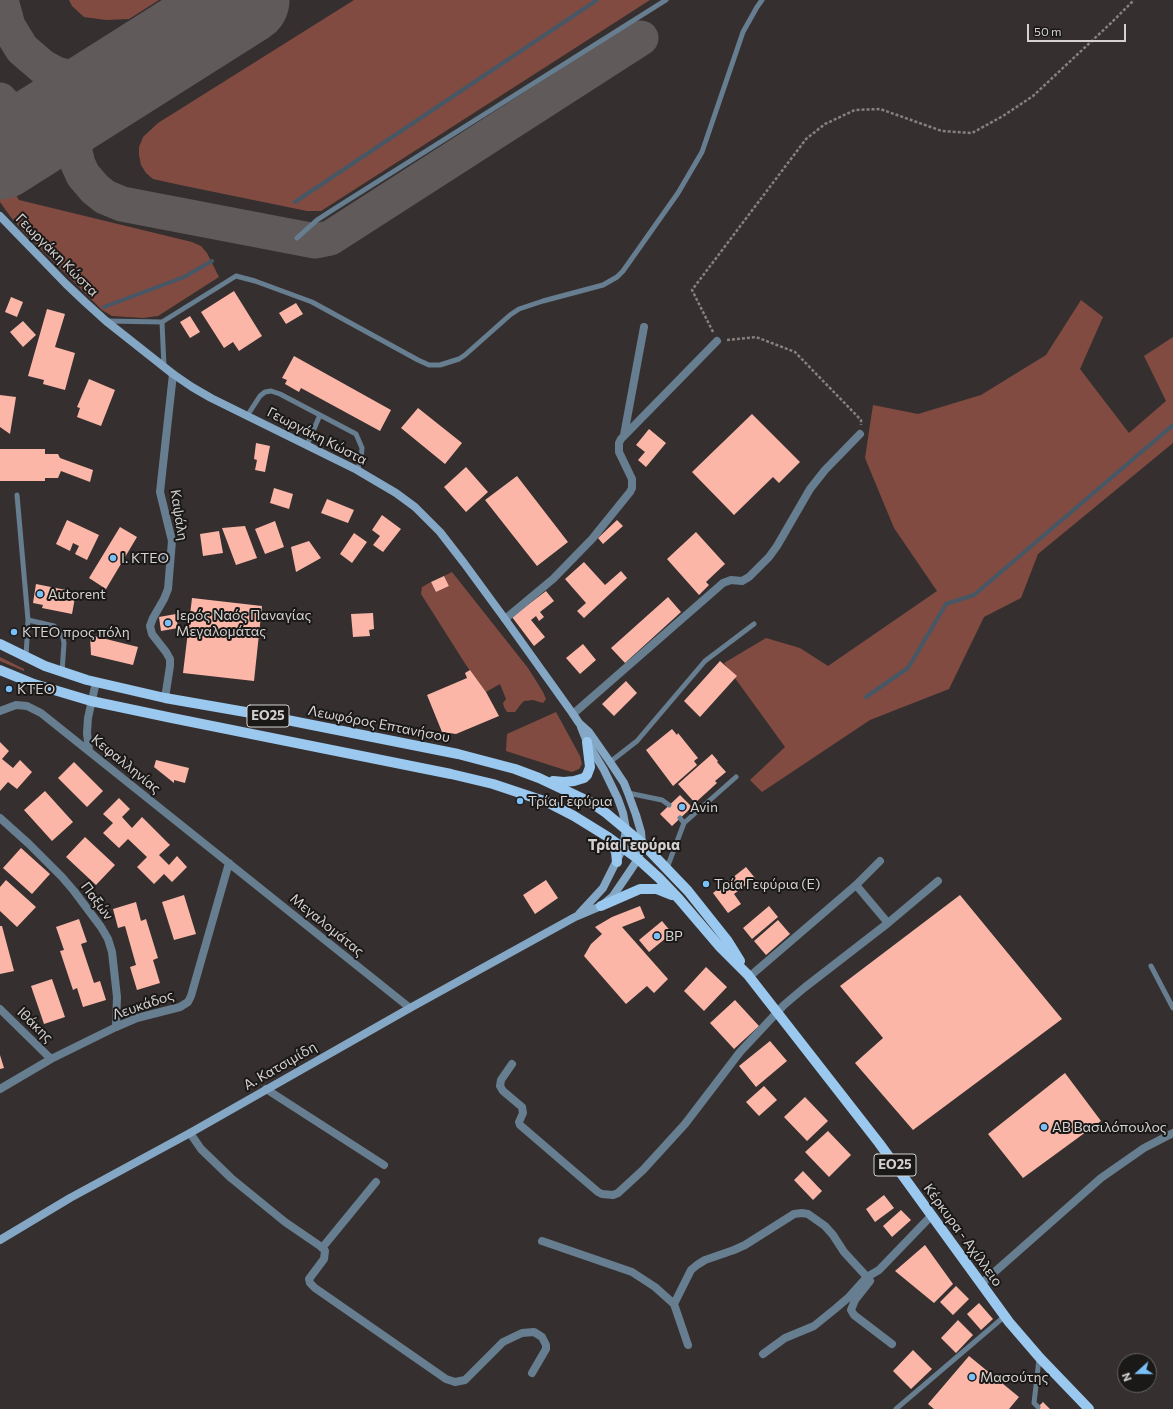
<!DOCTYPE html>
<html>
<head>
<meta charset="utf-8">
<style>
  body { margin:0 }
  #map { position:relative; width:1173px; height:1409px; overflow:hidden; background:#35302f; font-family:Commissioner,sans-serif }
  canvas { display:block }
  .north { position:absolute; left:1117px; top:1353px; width:40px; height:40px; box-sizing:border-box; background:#1b1918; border:1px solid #656362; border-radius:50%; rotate:249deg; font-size:11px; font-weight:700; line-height:16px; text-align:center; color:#d5d1d1 }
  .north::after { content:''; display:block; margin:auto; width:14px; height:18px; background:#79bff8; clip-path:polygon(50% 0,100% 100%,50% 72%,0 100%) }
  .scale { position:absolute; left:1027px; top:24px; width:99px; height:18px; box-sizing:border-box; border:2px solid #d5d1d1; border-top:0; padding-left:5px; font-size:12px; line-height:14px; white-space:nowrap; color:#d5d1d1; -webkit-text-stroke:3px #1b1918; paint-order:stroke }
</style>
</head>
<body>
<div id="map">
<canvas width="1173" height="1409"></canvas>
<div class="north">N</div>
<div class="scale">50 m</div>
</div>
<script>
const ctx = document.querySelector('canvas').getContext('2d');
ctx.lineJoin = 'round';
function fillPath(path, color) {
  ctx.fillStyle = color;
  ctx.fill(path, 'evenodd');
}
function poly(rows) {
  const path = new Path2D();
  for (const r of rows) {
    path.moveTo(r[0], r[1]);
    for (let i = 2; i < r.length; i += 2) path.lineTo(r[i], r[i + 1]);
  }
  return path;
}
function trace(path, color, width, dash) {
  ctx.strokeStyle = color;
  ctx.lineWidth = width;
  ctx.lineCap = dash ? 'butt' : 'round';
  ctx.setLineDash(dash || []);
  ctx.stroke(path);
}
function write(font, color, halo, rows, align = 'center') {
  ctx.font = font + ' Commissioner,sans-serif';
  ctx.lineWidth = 4;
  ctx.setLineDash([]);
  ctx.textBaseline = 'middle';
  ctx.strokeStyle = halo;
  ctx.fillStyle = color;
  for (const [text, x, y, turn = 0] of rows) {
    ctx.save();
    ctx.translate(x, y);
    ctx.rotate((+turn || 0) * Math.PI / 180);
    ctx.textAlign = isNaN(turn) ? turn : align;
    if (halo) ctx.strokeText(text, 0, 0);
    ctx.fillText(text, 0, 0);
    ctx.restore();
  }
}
const green = poly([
  [69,0,159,0,129,19,106,20,84,17,72,6],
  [354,0,650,0,321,211,307,211,185,186,153,179,146,173,141,165,139,155,139,147,143,137,158,123],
  [0,170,19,200,192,242,201,246,207,253,219,277,158,316,143,318,112,316,102,310,24,232,10,216,0,202],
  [1081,300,1103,317,1080,369,1129,433,1166,401,1144,356,1173,337,1173,443,1038,554,1021,598,984,617,949,689,870,720,762,792,750,780,785,747,724,663,766,638,800,648,828,666,937,591,894,528,865,458,873,405,918,414,981,395,1046,355],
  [452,572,528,668,543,692,546,699,543,703,533,700,524,701,521,704,515,712,507,712,504,707,503,703,506,699,500,684,486,692,466,665,421,594,422,587,431,582,436,592,449,586,444,576],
  [0,657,24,669,24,671,0,661],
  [556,712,580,756,582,764,579,769,572,772,565,770,506,751,507,734]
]);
const stream = poly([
  [295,202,597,0],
  [104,307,184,277,212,261],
  [866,697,908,668,946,604,974,595,1173,425]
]);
const taxiway = poly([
  [1,0,8,26,22,49,43,67,56,74,71,78,89,81,107,79,125,73,143,65],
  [114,83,95,97,86,107,80,122,76,136,75,152,78,164,83,175,95,189,105,197,122,204,315,241,330,238,641,38],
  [0,100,4,104]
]);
const runway = poly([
  [0,155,245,0]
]);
const building = poly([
  [234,291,262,336,239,351,233,342,224,348,201,312],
  [11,297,23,302,17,317,5,312],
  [296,303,303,314,286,324,279,313],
  [47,309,65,314,55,347,75,353,65,390,43,384,44,380,28,376],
  [190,316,200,332,190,338,180,322],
  [23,321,36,335,23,347,10,332],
  [294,356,391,410,380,431,301,388,299,392,285,384,287,380,282,378],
  [89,379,115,390,101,426,77,417,80,408,77,407],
  [0,395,16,397,10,434,0,427],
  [418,408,462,443,445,464,401,428],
  [752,414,800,462,779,483,773,477,734,515,692,472],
  [649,429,666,443,646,467,638,460,645,452,636,445],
  [256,443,270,446,265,472,255,470,257,460,254,459],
  [0,449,45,449,45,454,58,454,60,458,93,470,90,482,61,471,58,478,45,478,45,481,0,481],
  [466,467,488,492,466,512,444,487],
  [517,476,568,542,537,566,485,500],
  [274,488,293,494,289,509,270,503],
  [327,499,354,510,348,523,321,513],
  [382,515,401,529,383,552,373,545,380,536,372,530],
  [67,520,99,535,87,560,75,554,79,546,73,543,70,551,56,544],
  [617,520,623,526,603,544,598,538],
  [275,521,284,547,265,554,255,529],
  [245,526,257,558,236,565,222,528],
  [120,527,137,537,106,589,89,578],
  [219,531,223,553,203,556,200,534],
  [696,532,725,564,706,582,709,585,699,595,667,559],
  [354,533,367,542,352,563,340,554],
  [309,541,321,558,296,572,291,547],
  [584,562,605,585,621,571,627,578,584,618,577,611,586,603,565,579],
  [444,576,449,586,436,592,431,582],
  [36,584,76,592,72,614,42,608,43,605,33,603],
  [546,591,554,601,540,612,544,617,539,621,536,616,531,620,545,637,534,646,512,617],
  [668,597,681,612,625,663,611,648],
  [192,598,262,606,254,681,183,673],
  [373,613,374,629,369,630,370,636,353,637,351,614],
  [176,614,178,628,161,631,159,617],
  [90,635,138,647,133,665,91,655],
  [583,644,596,660,580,674,566,658],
  [720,661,737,676,700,717,684,701],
  [470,670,486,692,499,716,456,734,442,732,427,695,467,678,465,673],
  [626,681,637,693,614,716,602,704],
  [672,729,677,735,678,733,698,758,694,761,697,765,673,786,646,750],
  [0,742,9,751,2,759,13,768,20,760,32,772,17,789,8,782,0,791],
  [712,754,718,761,717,762,726,772,715,781,717,783,695,803,678,784],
  [156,760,189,768,185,783,174,780,174,783,154,767],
  [74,762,103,791,87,807,58,778],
  [45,791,73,822,52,841,24,810],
  [680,795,692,807,672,826,660,814],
  [119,798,130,809,122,817,132,828,142,817,170,845,159,855,169,865,177,856,187,867,172,882,164,874,154,884,137,867,147,857,128,839,119,848,103,833,113,823,103,814],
  [85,837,115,865,96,885,66,857],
  [21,848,50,874,32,894,3,868],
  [746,867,755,878,734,894,741,904,728,913,713,893],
  [6,880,36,907,17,927,0,911,0,887],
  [546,880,558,898,535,914,523,895],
  [184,895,196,934,174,940,162,902],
  [960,895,1062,1019,913,1130,855,1063,883,1038,840,986],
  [136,902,141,921,146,919,158,958,153,960,160,983,137,990,130,967,136,965,125,926,118,928,113,909],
  [640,906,645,918,622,927,668,979,654,993,647,986,626,1004,584,956,591,944,602,934,595,927,612,917],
  [769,906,778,917,752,939,743,928],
  [79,919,87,942,81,944,94,983,100,981,106,1000,83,1007,77,988,73,990,60,951,64,950,56,927],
  [778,920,790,934,766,955,754,941],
  [662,921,672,933,649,952,639,940],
  [0,926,2,926,14,971,0,974],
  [706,967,727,987,704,1011,684,991],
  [52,979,65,1017,44,1024,31,986],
  [735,1000,759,1026,734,1049,710,1023],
  [770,1041,787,1061,756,1087,739,1066],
  [0,1055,4,1068,0,1069],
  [1065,1073,1101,1121,1023,1178,988,1134],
  [764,1086,777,1100,759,1116,746,1102],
  [805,1097,828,1121,807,1141,784,1117],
  [828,1131,851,1155,829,1177,805,1152],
  [803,1171,822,1191,813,1200,794,1180],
  [884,1195,894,1208,875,1222,866,1209],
  [901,1210,911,1220,892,1237,883,1226],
  [925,1245,953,1284,934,1303,895,1271],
  [956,1286,969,1299,953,1315,940,1302],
  [979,1303,993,1319,981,1330,967,1314],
  [958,1320,973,1335,956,1353,941,1338],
  [913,1350,932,1369,911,1389,893,1371],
  [969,1356,1019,1397,1009,1409,934,1409,928,1404],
  [1043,1402,1050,1409,1036,1409]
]);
const path = poly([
  [713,332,692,290,806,139,825,124,855,110,880,109,942,131,972,133,1003,116,1033,96,1111,23,1134,0],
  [727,340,756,337,795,352,861,420,861,425]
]);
const lane = poly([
  [297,238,317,220,334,209,666,0],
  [107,321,162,322,236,276,255,281,312,302,418,360,429,365,440,365,459,359,465,355,510,315,519,309,543,301,603,285,617,277,623,271,678,193,702,152,743,32,757,7,762,0],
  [162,322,164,367],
  [247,416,260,396,265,392,271,391,280,394,356,434,362,448,361,460,357,470],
  [307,445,320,415],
  [17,495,28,620,26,657],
  [158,559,170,558],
  [28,620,54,626,62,633,64,643,62,672],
  [610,762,637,741,705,661,754,624],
  [628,793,662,800,669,805],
  [684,823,736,777],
  [667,868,684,823,680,818],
  [1151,966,1173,1008],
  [1038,1407,1034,1403,1039,1359],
  [896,1409,1005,1316]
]);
const street = poly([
  [624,435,644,327],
  [505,619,553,579,592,539,630,492,632,488,632,479,619,452,619,443,621,439,717,341],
  [165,698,170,666,170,659,166,652,152,634,150,626,153,618,164,599,168,589,172,541,160,492,173,374],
  [0,711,16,705,27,706,41,713,410,1008],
  [573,714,723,583,731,580,742,581,749,577,769,557,777,546,810,489,825,470,860,434],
  [89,751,87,733,88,718,96,682],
  [0,818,29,844,62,877,74,891,101,927,108,939,112,952,117,997,116,1027],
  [856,885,888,923],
  [749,977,856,885,880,861],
  [0,1009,51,1059],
  [512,1064,501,1080,500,1086,503,1091,522,1107,523,1113,519,1122,520,1125,598,1192,602,1194,613,1195,618,1193,643,1170,685,1124,740,1052,784,1005,804,988,888,923,938,881],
  [0,1089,51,1059,116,1027,137,1018,180,1007,188,1002,191,996,229,863],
  [266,1089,384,1165],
  [190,1133,201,1149,231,1178,285,1222,323,1248,325,1251,324,1259,309,1279,310,1283,315,1288,446,1379,455,1382,465,1380,503,1342,522,1333,534,1332,542,1337,546,1345,546,1349,532,1373],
  [542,1241,632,1272,655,1287,674,1304],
  [322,1248,376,1182],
  [870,1281,855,1300,851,1310,854,1315,892,1344],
  [981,1284,1101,1178,1144,1148,1173,1133],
  [688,1345,674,1304,691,1270,697,1265,705,1260,734,1250,745,1245,794,1214,802,1213,808,1214,825,1226,833,1235,844,1252,867,1277],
  [763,1354,785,1338,814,1326,835,1309,849,1297,867,1277,879,1270,932,1215]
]);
const secondary = poly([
  [0,216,66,284,85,302,106,321,173,374,192,387,211,398,357,470,396,493,415,507,440,532,464,563,505,619,573,714,579,723,589,732,610,762,624,783,628,793,636,815,641,832,642,843,638,859,630,871,613,896,601,906,575,917,410,1008,190,1133,70,1198,0,1240],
  [579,914,603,888,623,848,626,829,623,813,618,799,604,770,587,742,581,727]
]);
const primary = poly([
  [0,644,45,666,87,680,165,698,257,714,458,754,515,769,539,778,590,802,606,813,642,843,688,891,727,940,740,961],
  [0,670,34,684,91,701,172,718,451,774,493,784,547,802,574,816,608,837,638,859,659,878,679,899,720,947,748,975,879,1143,1009,1322,1040,1358,1089,1409],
  [553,781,564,782,574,781,584,778,587,775,590,767,587,742],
  [610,840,616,852,617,862],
  [601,906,640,889,657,889,672,895]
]);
const markers = [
  [113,558,4,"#79bff8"],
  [40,594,4,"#79bff8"],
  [168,623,4,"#79bff8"],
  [14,632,4,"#79bff8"],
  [9,689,4,"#79bff8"],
  [520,801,4,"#79bff8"],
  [682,807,4,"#79bff8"],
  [706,884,4,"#79bff8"],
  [657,936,4,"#79bff8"],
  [1044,1127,4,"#79bff8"],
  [972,1377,4,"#79bff8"]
];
const shields = [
  [268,716,42],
  [895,1165,42]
];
const shieldNames = [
  ["ΕΟ25",268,716],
  ["ΕΟ25",895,1165]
];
const streetNames = [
  ["Γεωργάκη Κώστα",57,255,45],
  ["Γεωργάκη Κώστα",317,436,27],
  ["Καψάλη",179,515,81],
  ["Λεωφόρος Επτανήσου",379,724,11],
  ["Κεφαλληνίας",126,764,39],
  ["Παξών",97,901,53],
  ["Μεγαλομάτας",327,925,39],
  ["Λευκάδος",143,1005,-19],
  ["Ιθάκης",35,1025,44],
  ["Α. Κατσιμίδη",280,1066,-30],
  ["Κέρκυρα - Αχίλλειο",963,1235,54]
];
const poiNames = [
  ["Ι. ΚΤΕΟ",121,558],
  ["Autorent",48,594],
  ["Ιερός Ναός Παναγίας",176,615],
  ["Μεγαλομάτας",176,631],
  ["ΚΤΕΟ προς πόλη",22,632],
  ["ΚΤΕΟ",17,689],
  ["Τρία Γεφύρια",528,801],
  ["Avin",690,807],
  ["Τρία Γεφύρια (E)",714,884],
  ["BP",665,936],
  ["ΑΒ Βασιλόπουλος",1052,1127],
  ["Μασούτης",980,1377]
];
const neighbourhoodNames = [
  ["Τρία Γεφύρια",634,845]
];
fillPath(green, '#814b41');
trace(stream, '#465766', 4);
trace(taxiway, '#605b5a', 35);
trace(runway, '#605b5a', 89);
fillPath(building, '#fcb6a7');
trace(path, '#868181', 2.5, [3, 2]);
trace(lane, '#677d90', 5);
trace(street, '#677d90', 8);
trace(secondary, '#84a7c5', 8);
trace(primary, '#9ac8ee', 10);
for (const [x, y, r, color] of markers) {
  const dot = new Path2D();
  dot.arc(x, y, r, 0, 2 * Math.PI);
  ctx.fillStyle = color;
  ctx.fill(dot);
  trace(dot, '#1b1918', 1.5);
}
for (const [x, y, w] of shields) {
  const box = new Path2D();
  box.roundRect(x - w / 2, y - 11, w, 22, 3);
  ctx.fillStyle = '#1b1918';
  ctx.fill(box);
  trace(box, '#d5d1d1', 1);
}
write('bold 13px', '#d5d1d1', null, shieldNames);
write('14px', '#d5d1d1', '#1b1918', streetNames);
write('14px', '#d5d1d1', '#1b1918', poiNames, 'left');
write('bold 15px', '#d5d1d1', '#1b1918', neighbourhoodNames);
</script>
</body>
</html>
